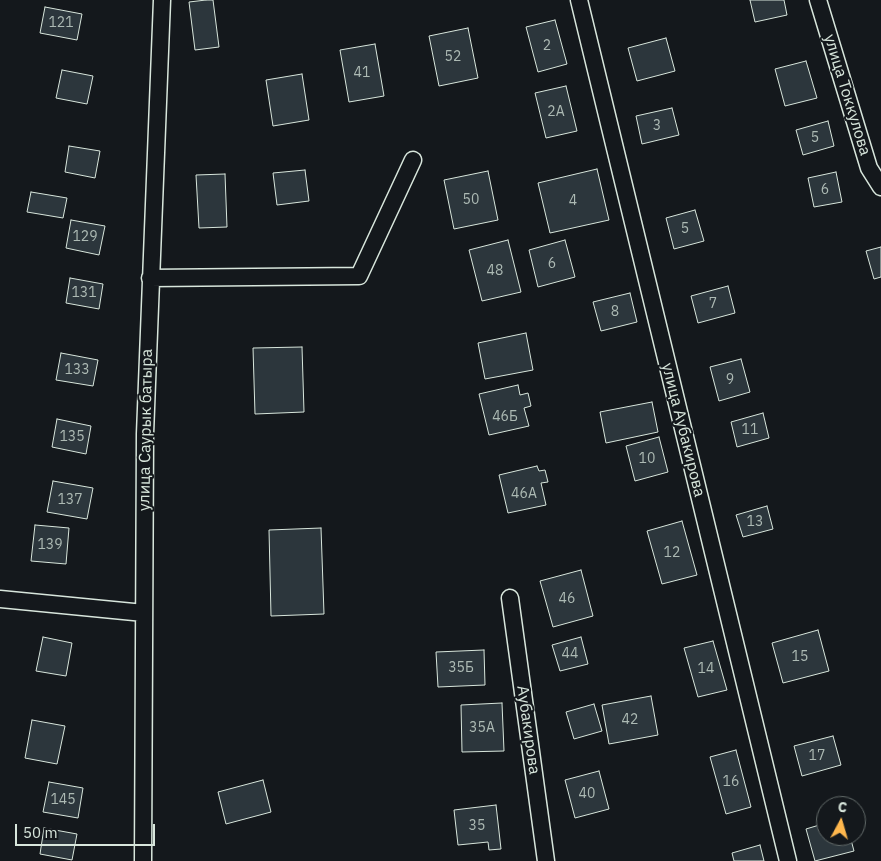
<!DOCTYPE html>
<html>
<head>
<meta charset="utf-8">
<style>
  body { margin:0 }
  #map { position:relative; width:881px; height:861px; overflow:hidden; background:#14181c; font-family:"IBM Plex Sans",sans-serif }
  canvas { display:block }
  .north { position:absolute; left:816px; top:796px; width:50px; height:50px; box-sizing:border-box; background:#14181c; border:1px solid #626a69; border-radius:50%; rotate:6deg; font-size:14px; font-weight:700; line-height:20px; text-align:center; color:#d8e6dc }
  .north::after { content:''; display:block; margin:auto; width:18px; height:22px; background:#ffb74d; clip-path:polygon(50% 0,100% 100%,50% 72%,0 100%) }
  .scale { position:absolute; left:15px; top:824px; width:140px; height:22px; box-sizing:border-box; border:2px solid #d8e6dc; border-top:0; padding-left:6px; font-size:15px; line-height:18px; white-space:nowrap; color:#d8e6dc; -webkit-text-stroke:4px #14181c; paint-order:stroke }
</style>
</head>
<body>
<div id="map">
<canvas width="881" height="861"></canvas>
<div class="north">С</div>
<div class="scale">50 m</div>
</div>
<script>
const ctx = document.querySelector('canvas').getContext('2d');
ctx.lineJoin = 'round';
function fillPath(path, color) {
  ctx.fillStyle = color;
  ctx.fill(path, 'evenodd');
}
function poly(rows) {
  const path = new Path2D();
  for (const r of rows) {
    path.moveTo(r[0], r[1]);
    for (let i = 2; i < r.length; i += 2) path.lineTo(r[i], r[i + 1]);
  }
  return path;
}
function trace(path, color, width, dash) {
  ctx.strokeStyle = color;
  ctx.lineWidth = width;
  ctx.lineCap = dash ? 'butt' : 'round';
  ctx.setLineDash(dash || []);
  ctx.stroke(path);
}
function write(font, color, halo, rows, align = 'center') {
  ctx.font = font + ' "IBM Plex Sans",sans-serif';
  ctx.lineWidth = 4;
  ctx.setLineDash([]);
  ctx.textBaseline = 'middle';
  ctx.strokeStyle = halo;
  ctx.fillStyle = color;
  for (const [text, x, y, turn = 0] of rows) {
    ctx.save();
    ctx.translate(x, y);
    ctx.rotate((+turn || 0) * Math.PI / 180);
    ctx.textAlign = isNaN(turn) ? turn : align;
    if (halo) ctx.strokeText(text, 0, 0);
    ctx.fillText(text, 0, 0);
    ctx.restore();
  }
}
const building = poly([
  [206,0,213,0,219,47,195,50,189,2,206,0],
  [750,0,784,0,787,15,755,22,750,0],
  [45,7,82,14,77,40,40,33,45,7],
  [555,20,567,64,538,72,526,27,555,20],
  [468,28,478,78,439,86,429,36,468,28],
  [666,38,675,71,637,81,628,48,666,38],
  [375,44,384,96,349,102,340,50,375,44],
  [806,61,817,98,785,106,775,69,806,61],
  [62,70,93,76,87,104,56,98,62,70],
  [302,74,309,120,273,126,266,80,302,74],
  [566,86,577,131,546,138,535,93,566,86],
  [672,108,679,135,642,144,636,116,672,108],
  [828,121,834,146,803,155,796,130,828,121],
  [69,146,100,151,95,178,65,172,69,146],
  [597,169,609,220,550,233,538,183,597,169],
  [305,170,309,201,277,205,273,173,305,170],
  [488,171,498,220,454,229,444,180,488,171],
  [836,172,842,202,814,207,808,178,836,172],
  [225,174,227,227,199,228,196,175,225,174],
  [31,192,67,198,63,218,27,212,31,192],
  [695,210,704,241,674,249,666,218,695,210],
  [71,220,105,226,99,255,66,248,71,220],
  [508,240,521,292,482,301,469,250,508,240],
  [565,240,575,277,538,287,529,250,565,240],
  [881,247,881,277,874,279,866,251,881,247],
  [70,278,103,284,99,309,66,303,70,278],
  [728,286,735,313,698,323,691,296,728,286],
  [630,293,637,322,601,331,593,302,630,293],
  [526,333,533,370,485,379,478,343,526,333],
  [302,347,304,412,255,414,253,348,302,347],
  [61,353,98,360,93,386,56,380,61,353],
  [741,359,750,392,719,401,710,367,741,359],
  [518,385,520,395,528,393,531,406,524,408,529,426,489,435,479,394,518,385],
  [652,402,658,432,606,443,600,412,652,402],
  [763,413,769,438,737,447,731,422,763,413],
  [57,419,91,426,86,454,52,447,57,419],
  [659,437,668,472,635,481,626,446,659,437],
  [537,466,539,471,545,470,548,482,541,483,546,505,508,513,499,475,537,466],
  [53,481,93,488,87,519,47,512,53,481],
  [767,506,773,529,743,537,736,515,767,506],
  [682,521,697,575,662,584,647,531,682,521],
  [35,525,69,528,66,564,31,561,35,525],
  [321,528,324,614,271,616,269,530,321,528],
  [581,570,593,616,553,627,540,581,581,570],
  [818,630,829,671,783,683,772,643,818,630],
  [43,637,72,643,66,676,36,671,43,637],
  [581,637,588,664,560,671,552,645,581,637],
  [713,641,727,690,698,697,684,648,713,641],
  [484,650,485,685,438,687,436,652,484,650],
  [651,696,658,735,609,744,602,705,651,696],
  [502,703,504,751,462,752,461,705,502,703],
  [594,704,602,731,574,739,566,712,594,704],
  [32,720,65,726,57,764,25,758,32,720],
  [833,736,841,765,802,776,794,746,833,736],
  [736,750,751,807,726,814,710,757,736,750],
  [599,771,609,809,575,818,565,780,599,771],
  [263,780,271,812,226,824,218,792,263,780],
  [49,782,83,788,78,818,43,812,49,782],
  [496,805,501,849,489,850,488,842,458,845,454,810,496,805],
  [826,823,826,836,850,836,854,851,815,861,806,829,826,823],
  [44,828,77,834,72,860,40,854,44,828],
  [760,845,764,861,734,861,732,853,760,845]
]);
const minor = poly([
  [579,0,788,861],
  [818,0,869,168,881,187],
  [150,278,359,276,413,160],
  [510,598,546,861],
  [0,599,144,613],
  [143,861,145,434,162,0]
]);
const numberNames = [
  ["121",61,23],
  ["2",547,46],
  ["52",453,57],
  ["41",362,73],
  ["2А",556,112],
  ["3",657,126],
  ["5",815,138],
  ["6",825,190],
  ["50",471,200],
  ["4",573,201],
  ["5",685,229],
  ["129",85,237],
  ["6",552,264],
  ["48",495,271],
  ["131",84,293],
  ["7",713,304],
  ["8",615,312],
  ["133",77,370],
  ["9",730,380],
  ["46Б",505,417],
  ["11",750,430],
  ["135",72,437],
  ["10",647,459],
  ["46А",524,494],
  ["137",70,500],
  ["13",755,522],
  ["139",50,545],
  ["12",672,553],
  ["46",567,599],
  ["44",570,654],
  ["15",800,657],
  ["35Б",461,668],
  ["14",706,669],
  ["42",630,720],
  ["35А",482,728],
  ["17",817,756],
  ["16",731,782],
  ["40",587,794],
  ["145",63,800],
  ["35",477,826]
];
const streetNames = [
  ["улица Токкулова",847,95,73],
  ["улица Саурык батыра",146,430,-89],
  ["улица Аубакирова",683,430,76],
  ["Аубакирова",528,730,82]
];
fillPath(building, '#2c363c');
trace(building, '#d8e6dc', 1);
trace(minor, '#d8e6dc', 19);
trace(minor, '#14181c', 16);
write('14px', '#adbab4', null, numberNames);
write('16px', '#d8e6dc', '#14181c', streetNames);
</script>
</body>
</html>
